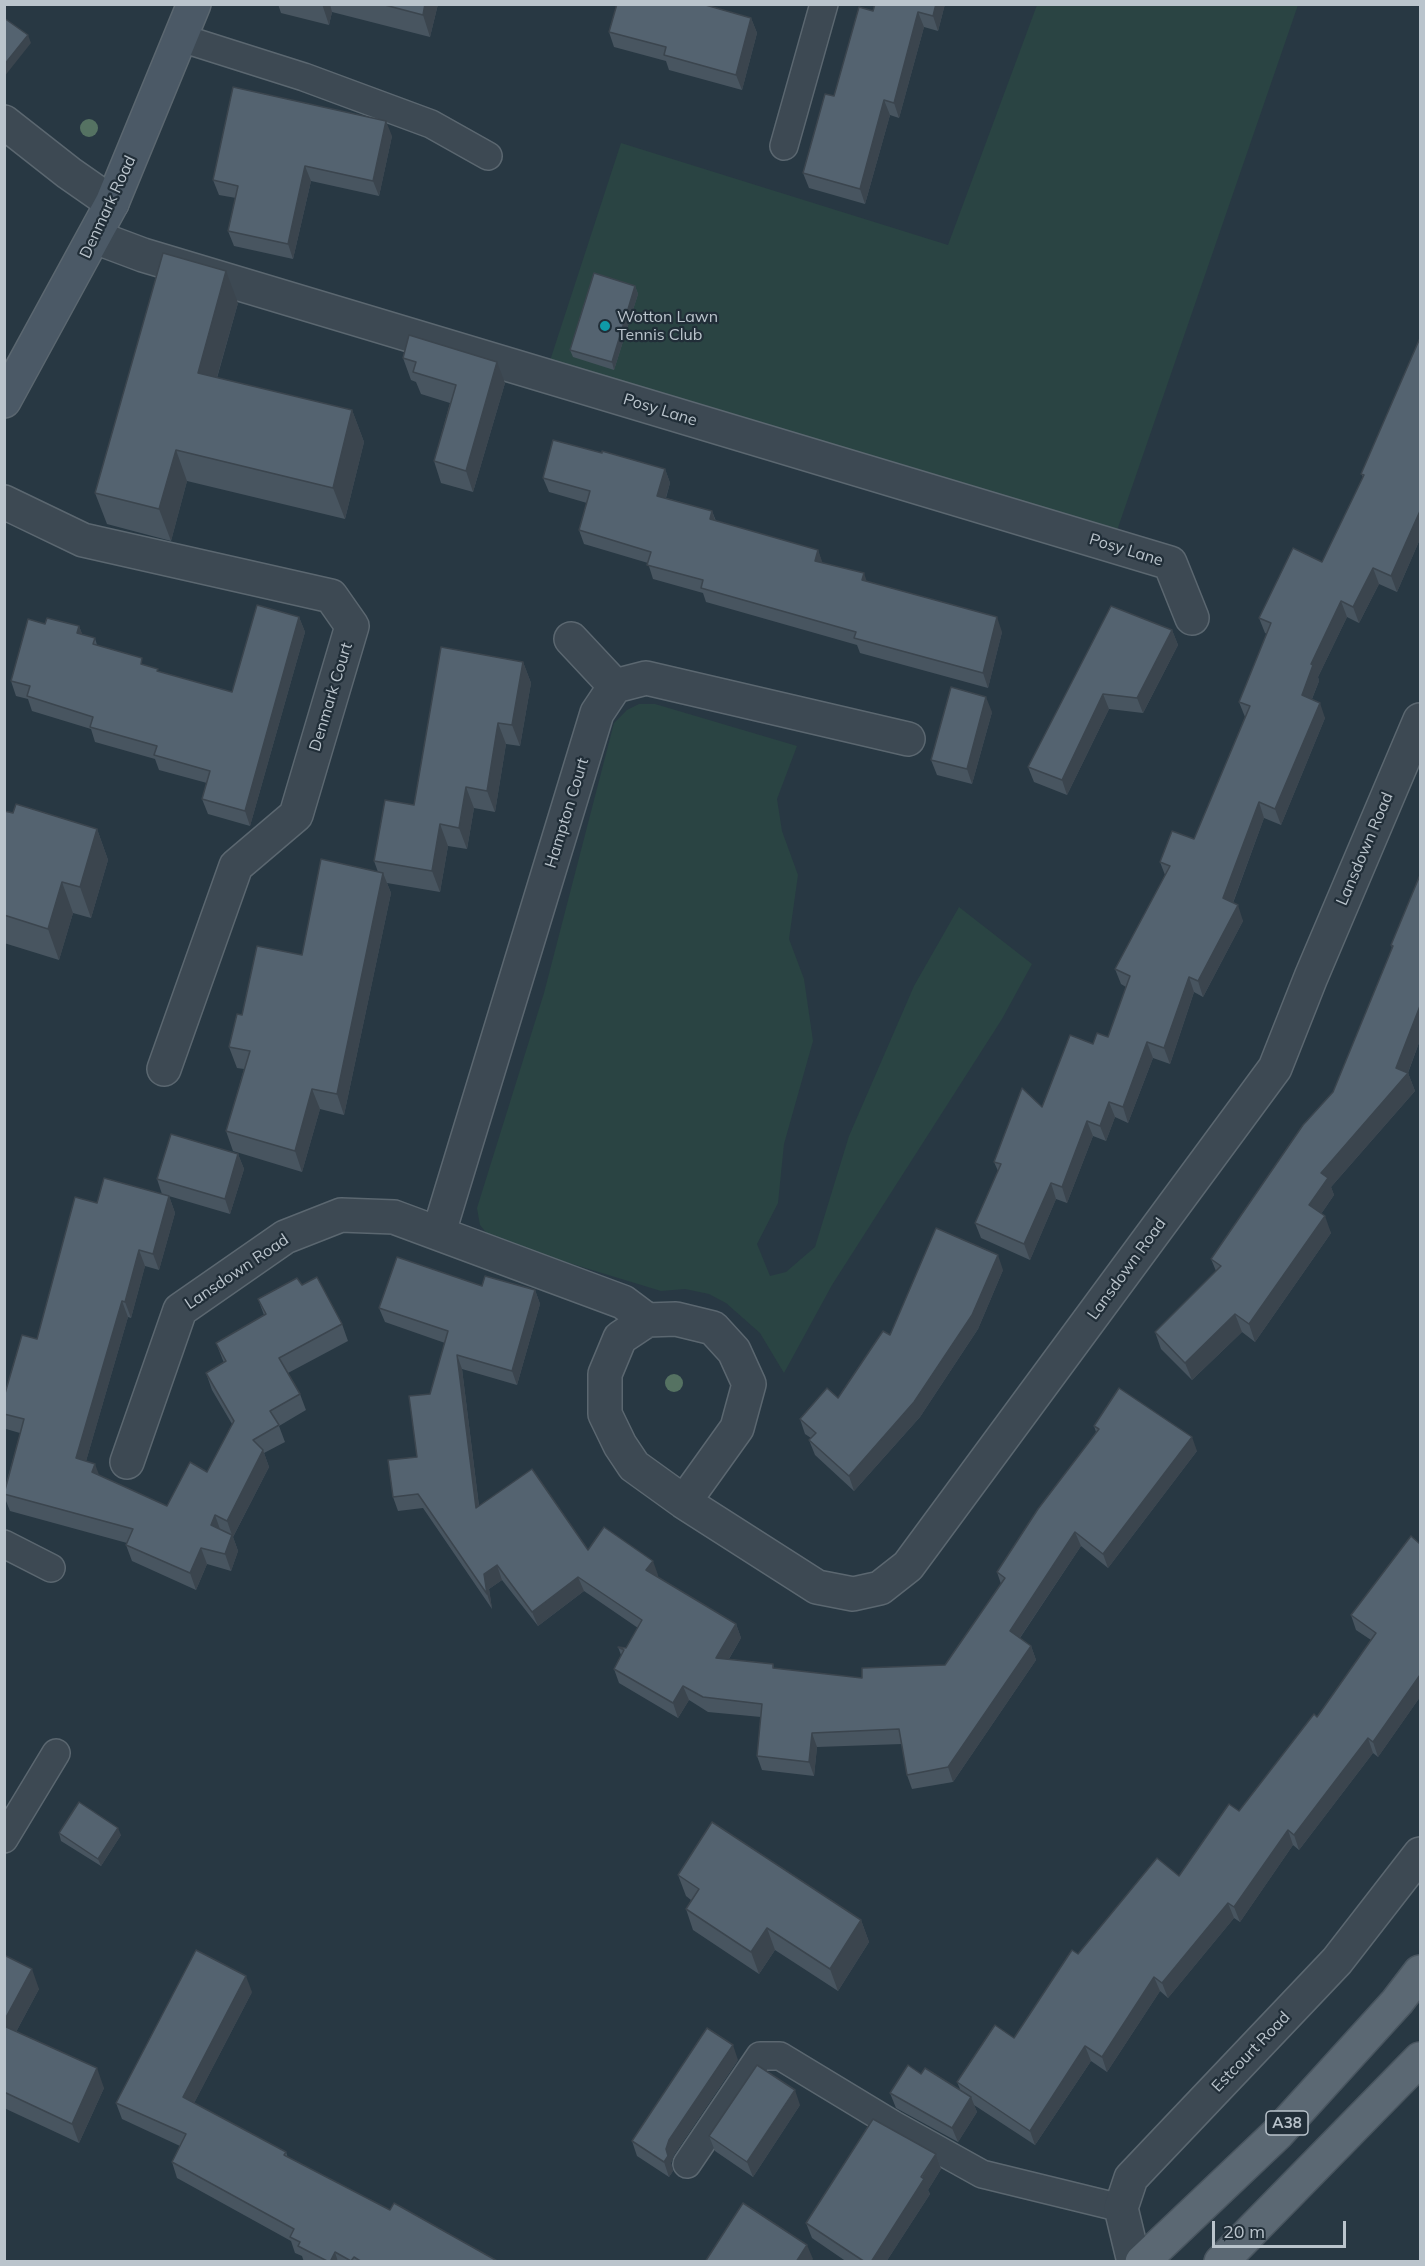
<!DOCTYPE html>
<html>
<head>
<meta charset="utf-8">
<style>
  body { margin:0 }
  #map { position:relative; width:1425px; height:2266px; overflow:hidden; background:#283843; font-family:Mulish,sans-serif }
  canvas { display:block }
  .frame { position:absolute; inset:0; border:6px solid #bac4cc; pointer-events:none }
  .scale { position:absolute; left:1212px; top:2221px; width:134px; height:27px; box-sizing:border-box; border:3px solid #bac4cc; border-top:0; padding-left:8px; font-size:18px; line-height:21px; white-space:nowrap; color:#bac4cc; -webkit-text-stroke:4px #212e38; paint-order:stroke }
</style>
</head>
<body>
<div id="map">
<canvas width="1425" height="2266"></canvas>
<div class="frame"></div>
<div class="scale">20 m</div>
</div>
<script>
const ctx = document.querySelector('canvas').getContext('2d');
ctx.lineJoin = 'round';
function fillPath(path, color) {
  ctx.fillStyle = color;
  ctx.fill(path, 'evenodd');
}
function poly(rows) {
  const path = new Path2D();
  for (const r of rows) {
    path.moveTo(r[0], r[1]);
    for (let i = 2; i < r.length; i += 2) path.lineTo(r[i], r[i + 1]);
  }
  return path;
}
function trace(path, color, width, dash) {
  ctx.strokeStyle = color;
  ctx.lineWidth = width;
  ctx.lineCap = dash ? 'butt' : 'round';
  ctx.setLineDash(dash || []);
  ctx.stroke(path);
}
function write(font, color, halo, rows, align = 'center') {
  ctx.font = font + ' Mulish,sans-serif';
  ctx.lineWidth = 4.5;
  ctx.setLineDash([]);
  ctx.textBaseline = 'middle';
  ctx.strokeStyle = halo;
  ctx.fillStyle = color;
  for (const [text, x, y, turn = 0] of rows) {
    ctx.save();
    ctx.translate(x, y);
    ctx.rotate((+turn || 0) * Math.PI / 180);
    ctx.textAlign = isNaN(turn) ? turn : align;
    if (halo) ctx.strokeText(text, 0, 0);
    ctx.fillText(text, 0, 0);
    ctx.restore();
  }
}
const green = poly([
  [1037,5,1298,5,1112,545,545,376,621,143,948,245],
  [639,704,655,704,797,746,777,799,782,831,798,875,789,939,804,979,813,1041,784,1144,778,1203,757,1244,770,1276,786,1272,815,1247,849,1136,914,986,959,907,1032,964,1002,1019,832,1285,784,1373,760,1333,726,1303,709,1294,685,1289,661,1291,510,1245,489,1236,480,1225,477,1208,544,993,614,723,627,710]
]);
const lane = poly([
  [181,38,304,77,431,124,488,156],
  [784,146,824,4],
  [4,1544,51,1568],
  [4,1839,56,1753],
  [687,2164,760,2056,780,2056,894,2125,982,2174,1121,2208]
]);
const street = poly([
  [4,122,69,173,112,203],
  [95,237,143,255,1170,563,1192,618],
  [4,502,83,540,331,596,352,626,296,815,236,866,164,1069],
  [571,639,615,686],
  [439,1232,597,713,615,686,646,678,908,739],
  [647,1320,620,1338,605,1374,605,1414,620,1445,634,1466,684,1502,817,1587,853,1594,880,1588,908,1566,1275,1068,1311,977,1420,720],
  [127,1462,180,1310,285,1237,341,1215,394,1217,623,1302,647,1320,676,1319,713,1328,734,1351,749,1384,737,1428,684,1502],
  [1134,2262,1121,2208,1131,2178,1337,1961,1420,1854]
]);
const secondary = poly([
  [4,401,112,203,194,4]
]);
const primary = poly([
  [1142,2262,1278,2133,1397,2002,1420,1972],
  [1221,2262,1420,2059]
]);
const trees = [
  [89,128],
  [674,1383]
];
const wall = poly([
  [278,4,438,4,430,37,332,12,329,25,281,13],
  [875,4,945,4,938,31,924,27,899,118,890,115,865,204,809,188,803,173,834,96,873,11],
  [751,18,757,33,742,90,669,70,666,61,614,47,609,32],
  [392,136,379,196,311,181,293,259,234,246,228,231,236,198,219,195,213,180],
  [635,286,638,294,614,370,573,357,570,350],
  [238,303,217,378,352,410,364,442,345,519,187,481,171,541,107,524,95,493],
  [1420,338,1420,539,1397,592,1379,584,1359,623,1347,617,1318,677,1319,681,1312,699,1325,718,1281,825,1264,818,1233,903,1243,921,1203,997,1194,992,1170,1064,1153,1058,1128,1123,1115,1117,1106,1141,1093,1136,1067,1203,1056,1199,1030,1260,981,1238,975,1223,998,1171,994,1162,1042,1107,1093,1044,1108,1037,1126,987,1121,984,1115,969,1165,875,1160,862,1194,839,1245,717,1239,702,1267,634,1265,633,1259,618,1322,562,1363,477,1361,474],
  [403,358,505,383,473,492,441,483,434,461,450,403,421,394,416,382,411,380],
  [602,453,665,469,670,483,666,498,712,511,716,521,818,550,822,563,867,582,1002,632,988,688,860,653,857,645,706,602,703,593,653,579,648,563,584,544,579,530,587,503,549,492,543,478],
  [1111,606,1172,630,1178,645,1143,713,1109,709,1067,795,1034,782,1028,767],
  [299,617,305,632,250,826,208,814,202,799,207,783,159,770,155,759,95,742,91,729,32,711,28,699,16,696,11,681,45,624,79,626,82,634,95,638,97,645,158,671,232,692],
  [523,662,531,683,520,746,506,744,495,812,474,808,467,849,448,846,440,892,387,883,391,893,344,1115,320,1109,302,1172,233,1151,226,1131,244,1069,237,1068,229,1047,242,1015,302,955,378,872,374,861,414,805],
  [992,712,972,784,937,775,931,760],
  [4,811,13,813,97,829,108,860,91,918,73,913,59,960,4,943],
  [1420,875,1420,1040,1408,1073,1415,1091,1331,1187,1334,1195,1321,1214,1331,1233,1255,1342,1242,1332,1192,1380,1161,1349,1155,1332,1216,1271,1211,1259,1333,1092,1392,948,1391,945],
  [238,1154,244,1169,230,1214,162,1194,157,1179],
  [169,1196,175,1213,159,1270,145,1266,131,1318,128,1317,86,1461,99,1476,167,1506,207,1472,232,1424,212,1390,206,1373,224,1363,216,1343,264,1315,258,1299,302,1285,342,1324,348,1341,288,1373,300,1394,306,1410,279,1426,285,1442,264,1453,269,1467,233,1537,238,1551,231,1571,207,1564,196,1590,132,1561,126,1545,127,1543,10,1511,4,1496,4,1492,20,1433,6,1429,4,1425,4,1397,37,1339,97,1203],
  [1003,1270,978,1329,920,1417,854,1491,815,1455,809,1440,811,1438,805,1434,800,1419,838,1398,890,1335],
  [482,1286,535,1290,540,1304,517,1385,462,1369,479,1506,588,1550,658,1575,657,1577,736,1624,741,1638,729,1659,773,1664,774,1668,862,1678,945,1665,1001,1584,997,1572,1096,1432,1094,1426,1197,1451,1108,1568,1081,1546,1020,1638,1031,1646,1036,1660,953,1782,912,1789,907,1775,902,1744,817,1747,814,1776,762,1770,757,1756,761,1717,708,1712,689,1700,678,1718,619,1683,614,1669,621,1655,618,1647,626,1648,638,1628,584,1591,538,1626,502,1580,489,1589,492,1609,423,1508,398,1511,393,1497,417,1457,430,1394,445,1343,385,1322,379,1308],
  [1420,1544,1420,1697,1378,1757,1373,1753,1299,1850,1293,1845,1240,1922,1234,1918,1168,1998,1160,1991,1107,2072,1091,2061,1035,2145,974,2105,977,2112,958,2142,896,2108,890,2093,960,2089,957,2082,1014,2038,1078,1954,1179,1876,1239,1811,1317,1717,1371,1640,1356,1630,1351,1615],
  [59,1833,121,1835,101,1866,61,1841],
  [678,1875,861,1920,869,1942,838,1991,775,1950,759,1974,693,1930,686,1909,691,1900,686,1896],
  [4,1955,39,1989,16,2032,104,2088,79,2143,4,2108],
  [252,1992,194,2103,286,2152,288,2158,390,2210,499,2262,304,2262,302,2256,295,2253,291,2241,177,2178,172,2162,180,2146,122,2119,116,2103],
  [738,2060,674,2155,671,2163,673,2171,669,2177,637,2156,632,2141],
  [800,2105,753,2177,715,2151,709,2136],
  [936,2154,941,2169,928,2190,930,2194,886,2262,847,2262,812,2238,806,2223]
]);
const shadedWall = poly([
  [322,4,330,4,332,12,329,25],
  [425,4,438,4,430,37,423,15],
  [936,4,945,4,938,31,933,16],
  [918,12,924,27,899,118,894,103],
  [751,18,757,33,742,90,736,75],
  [28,35,31,43,4,77,4,65],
  [884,100,890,115,865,204,860,189],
  [386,121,392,136,379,196,373,181],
  [305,166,311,181,293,259,288,244],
  [226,271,238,303,209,405,198,373],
  [635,286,638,294,614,370,612,362],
  [497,362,505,383,473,492,466,471],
  [352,410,364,442,345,519,333,488],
  [176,450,187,481,171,541,159,509],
  [665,469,670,483,662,510,657,496],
  [712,511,717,526,710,519],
  [1420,511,1420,539,1397,592,1391,576],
  [818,550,823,564,815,561],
  [1373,568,1379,584,1359,623,1353,607],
  [864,573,869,588,862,580],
  [1341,601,1347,617,1318,677,1319,681,1307,711,1302,695,1311,664],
  [299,617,305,632,250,826,245,811],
  [997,617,1002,632,988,688,983,673],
  [79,626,85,641,77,633],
  [1172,630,1178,645,1143,713,1137,698],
  [523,662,531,683,520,746,512,725],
  [1103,694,1109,709,1067,795,1062,780],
  [986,697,992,712,972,784,967,769],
  [1320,703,1325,718,1281,825,1275,809],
  [498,723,506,744,495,812,487,791],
  [466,787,474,808,467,849,459,828],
  [1259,802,1264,818,1229,913,1223,898],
  [440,824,448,846,440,892,432,871],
  [97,829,108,860,91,918,80,887],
  [383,873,391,893,344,1115,337,1094],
  [62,882,73,913,59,960,48,929],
  [1238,905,1243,921,1203,997,1198,981],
  [1189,977,1194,992,1170,1064,1164,1048],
  [1420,1006,1420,1040,1407,1075,1408,1073,1415,1091,1331,1187,1334,1195,1315,1223,1309,1205,1321,1173,1396,1068],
  [1147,1042,1153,1058,1128,1123,1123,1107],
  [312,1089,320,1109,302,1172,295,1151],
  [1109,1102,1115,1117,1106,1141,1100,1126],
  [1087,1121,1093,1136,1067,1203,1062,1187],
  [238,1154,244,1169,230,1214,225,1199],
  [1051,1183,1056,1199,1030,1260,1024,1244],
  [169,1196,175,1213,159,1270,153,1254],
  [1325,1216,1331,1233,1255,1342,1249,1324],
  [139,1250,145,1266,131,1318,125,1302],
  [998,1255,1003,1270,978,1329,920,1417,854,1491,849,1476],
  [535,1290,540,1304,517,1385,512,1371],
  [122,1301,128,1317,82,1475,76,1458],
  [1235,1314,1242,1332,1192,1380,1185,1363],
  [457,1355,462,1369,481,1523,476,1508],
  [1192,1437,1197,1451,1108,1568,1103,1554],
  [263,1450,269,1467,233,1537,238,1551,231,1571,225,1554,232,1535,227,1521],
  [95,1464,101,1480,92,1472],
  [215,1515,221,1532,211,1525],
  [1075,1532,1081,1546,1015,1645,1010,1631],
  [201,1548,207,1564,196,1590,190,1573],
  [653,1561,658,1575,652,1585,646,1570],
  [497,1565,502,1580,489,1589,492,1609,487,1594,484,1574],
  [578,1577,584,1591,538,1626,532,1612],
  [736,1624,741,1638,721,1672,716,1658],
  [1031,1646,1036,1660,953,1782,948,1767],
  [1420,1675,1420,1697,1378,1757,1373,1742],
  [683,1686,689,1700,678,1718,673,1703],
  [812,1733,817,1747,814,1776,809,1762],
  [1368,1738,1373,1753,1299,1850,1294,1835],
  [118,1828,121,1835,101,1866,98,1859],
  [1288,1830,1293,1845,1240,1922,1234,1907],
  [1228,1903,1234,1918,1168,1998,1162,1983],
  [861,1920,869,1942,838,1991,830,1969],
  [767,1928,775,1950,759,1974,751,1952],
  [32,1969,39,1989,9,2045,4,2031,4,2021],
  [246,1976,252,1992,189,2113,183,2097],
  [1154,1977,1160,1991,1107,2072,1102,2057],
  [733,2045,738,2060,674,2155,671,2163,673,2171,669,2177,664,2162,666,2149,669,2140],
  [1085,2046,1091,2061,1035,2145,1030,2131],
  [97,2068,104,2088,79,2143,72,2124],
  [795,2090,800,2105,753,2177,747,2162],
  [971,2097,977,2112,958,2142,952,2128],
  [936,2154,941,2169,928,2190,930,2194,886,2262,871,2262],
  [807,2245,813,2259,811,2262,796,2262],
  [335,2252,338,2262,330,2262]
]);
const building = poly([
  [381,4,425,4,423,15,381,4],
  [617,4,702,4,751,18,736,75,664,55,666,47,609,32,617,4],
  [875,4,936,4,933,16,918,12,894,103,884,100,860,189,803,173,825,94,834,96,859,7,873,11,875,4],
  [4,18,28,35,4,65,4,18],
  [233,87,386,121,373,181,305,166,288,244,228,231,238,186,213,180,233,87],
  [163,253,226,271,198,373,352,410,333,488,176,450,159,509,95,493,163,253],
  [594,273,635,286,612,362,570,350,594,273],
  [409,335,497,362,466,471,434,461,456,385,413,372,416,362,403,358,409,335],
  [1420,338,1420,511,1391,576,1373,568,1353,607,1341,601,1311,664,1313,665,1302,695,1320,703,1275,809,1259,802,1223,898,1238,905,1198,981,1189,977,1164,1048,1147,1042,1123,1107,1109,1102,1100,1126,1087,1121,1062,1187,1051,1183,1024,1244,975,1223,1001,1164,994,1162,1022,1088,1042,1107,1070,1035,1093,1044,1097,1033,1108,1037,1130,976,1115,969,1170,866,1160,862,1172,831,1194,839,1250,706,1239,702,1271,623,1259,618,1293,548,1322,562,1364,475,1361,474,1420,338],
  [553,440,602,453,602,451,665,469,657,496,712,511,710,519,818,550,815,561,864,573,862,580,997,617,983,673,854,638,856,632,701,588,703,580,647,565,651,552,579,530,590,491,543,478,553,440],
  [257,605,299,617,245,811,202,799,210,771,154,755,157,746,90,727,93,717,27,696,30,686,11,681,28,619,45,624,47,618,79,626,77,633,95,638,93,644,142,658,141,664,158,669,157,671,232,692,257,605],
  [1111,606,1172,630,1137,698,1103,694,1062,780,1028,767,1111,606],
  [441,647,523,662,512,725,498,723,487,791,466,787,459,828,440,824,432,871,374,861,385,800,414,805,441,647],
  [951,687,986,697,967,769,931,760,951,687],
  [16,804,97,829,80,887,62,882,48,929,4,915,4,811,13,813,16,804],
  [321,859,383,873,337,1094,312,1089,295,1151,226,1131,250,1051,229,1047,237,1014,242,1015,257,946,302,955,321,859],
  [1420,875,1420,1006,1396,1068,1408,1073,1321,1173,1328,1178,1309,1205,1325,1216,1249,1324,1235,1314,1185,1363,1155,1332,1221,1266,1211,1259,1303,1125,1333,1092,1393,946,1391,945,1420,875],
  [171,1134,238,1154,225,1199,157,1179,171,1134],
  [104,1178,169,1196,153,1254,139,1250,125,1302,122,1301,76,1458,95,1464,92,1472,167,1506,190,1462,207,1472,234,1421,206,1373,226,1361,216,1343,266,1314,258,1299,297,1278,302,1285,317,1277,342,1324,279,1358,300,1394,270,1411,279,1425,253,1440,263,1450,227,1521,215,1515,211,1525,232,1535,225,1554,201,1548,190,1573,126,1545,133,1529,4,1494,24,1419,4,1414,4,1397,22,1335,37,1339,75,1197,97,1203,104,1178],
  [936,1228,998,1255,972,1315,914,1402,849,1476,809,1440,816,1433,800,1419,827,1388,838,1398,883,1331,890,1335,936,1228],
  [397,1257,482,1286,485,1276,535,1290,512,1371,457,1355,476,1508,532,1469,588,1550,604,1527,653,1561,646,1570,736,1624,716,1658,773,1664,773,1668,862,1678,862,1668,945,1665,1005,1578,997,1572,1038,1509,1099,1429,1094,1426,1119,1388,1192,1437,1103,1554,1075,1532,1010,1631,1031,1646,948,1767,907,1775,899,1729,812,1733,809,1762,757,1756,762,1704,703,1697,683,1686,673,1703,614,1669,624,1650,618,1647,626,1648,642,1620,578,1577,532,1612,497,1565,484,1574,487,1594,418,1494,393,1497,388,1460,417,1457,409,1396,430,1394,448,1331,379,1308,397,1257],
  [1411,1536,1420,1544,1420,1675,1373,1742,1368,1738,1294,1835,1288,1830,1234,1907,1228,1903,1162,1983,1154,1977,1102,2057,1085,2046,1030,2131,957,2082,995,2025,1014,2038,1072,1950,1078,1954,1157,1858,1179,1876,1229,1804,1239,1811,1314,1714,1317,1717,1376,1633,1351,1615,1411,1536],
  [79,1802,118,1828,98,1859,59,1833,79,1802],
  [712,1822,861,1920,830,1969,767,1928,751,1952,686,1909,699,1889,678,1875,712,1822],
  [196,1950,246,1976,183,2097,286,2152,284,2155,390,2210,394,2203,499,2262,362,2262,354,2257,351,2261,335,2252,330,2262,329,2262,298,2246,300,2242,290,2237,294,2229,172,2162,186,2134,116,2103,196,1950],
  [4,1955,32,1969,4,2021,4,1955],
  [4,2026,97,2068,72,2124,4,2092,4,2026],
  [707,2028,733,2045,669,2140,666,2149,668,2156,664,2162,632,2141,707,2028],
  [757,2065,795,2090,747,2162,709,2136,757,2065],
  [908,2065,921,2074,925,2068,971,2097,952,2128,890,2093,908,2065],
  [873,2119,936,2154,921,2177,924,2179,871,2262,865,2262,806,2223,873,2119],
  [743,2203,807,2245,796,2262,705,2262,743,2203]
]);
const markers = [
  [605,326,6,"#0f9aa8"]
];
const shields = [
  [1287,2123,42]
];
const shieldNames = [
  ["A38",1287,2123]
];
const streetNames = [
  ["Denmark Road",108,207,-65],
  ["Posy Lane",660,410,17],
  ["Posy Lane",1126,550,17],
  ["Denmark Court",331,697,-73],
  ["Hampton Court",567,813,-73],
  ["Lansdown Road",1365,849,-67],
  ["Lansdown Road",1127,1269,-54],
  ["Lansdown Road",237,1272,-34],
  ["Estcourt Road",1251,2052,-46]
];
const poiNames = [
  ["Wotton Lawn",617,317],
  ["Tennis Club",617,335]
];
fillPath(green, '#2a4443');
trace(lane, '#5b6770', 30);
trace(street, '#5b6770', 36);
trace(secondary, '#5b6770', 36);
trace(primary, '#49555f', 36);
trace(lane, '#3d4953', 27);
trace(street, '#3d4953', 33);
trace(secondary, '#4b5966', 33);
trace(primary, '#5b6873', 33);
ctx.fillStyle = '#557262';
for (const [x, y] of trees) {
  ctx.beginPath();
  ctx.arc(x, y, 9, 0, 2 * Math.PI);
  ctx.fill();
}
fillPath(wall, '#485560');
fillPath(shadedWall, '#3b454e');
fillPath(building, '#546370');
trace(building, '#3b454e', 1.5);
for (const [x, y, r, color] of markers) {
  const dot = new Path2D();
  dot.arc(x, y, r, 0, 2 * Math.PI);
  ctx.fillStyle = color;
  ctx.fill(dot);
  trace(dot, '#212e38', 2);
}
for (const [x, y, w] of shields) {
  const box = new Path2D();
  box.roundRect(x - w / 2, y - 12, w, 24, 4.5);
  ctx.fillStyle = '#212e38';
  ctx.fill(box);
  trace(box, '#bac4cc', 1.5);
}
write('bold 15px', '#bac4cc', null, shieldNames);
write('16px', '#bac4cc', '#212e38', streetNames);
write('16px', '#bac4cc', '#212e38', poiNames, 'left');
</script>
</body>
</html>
